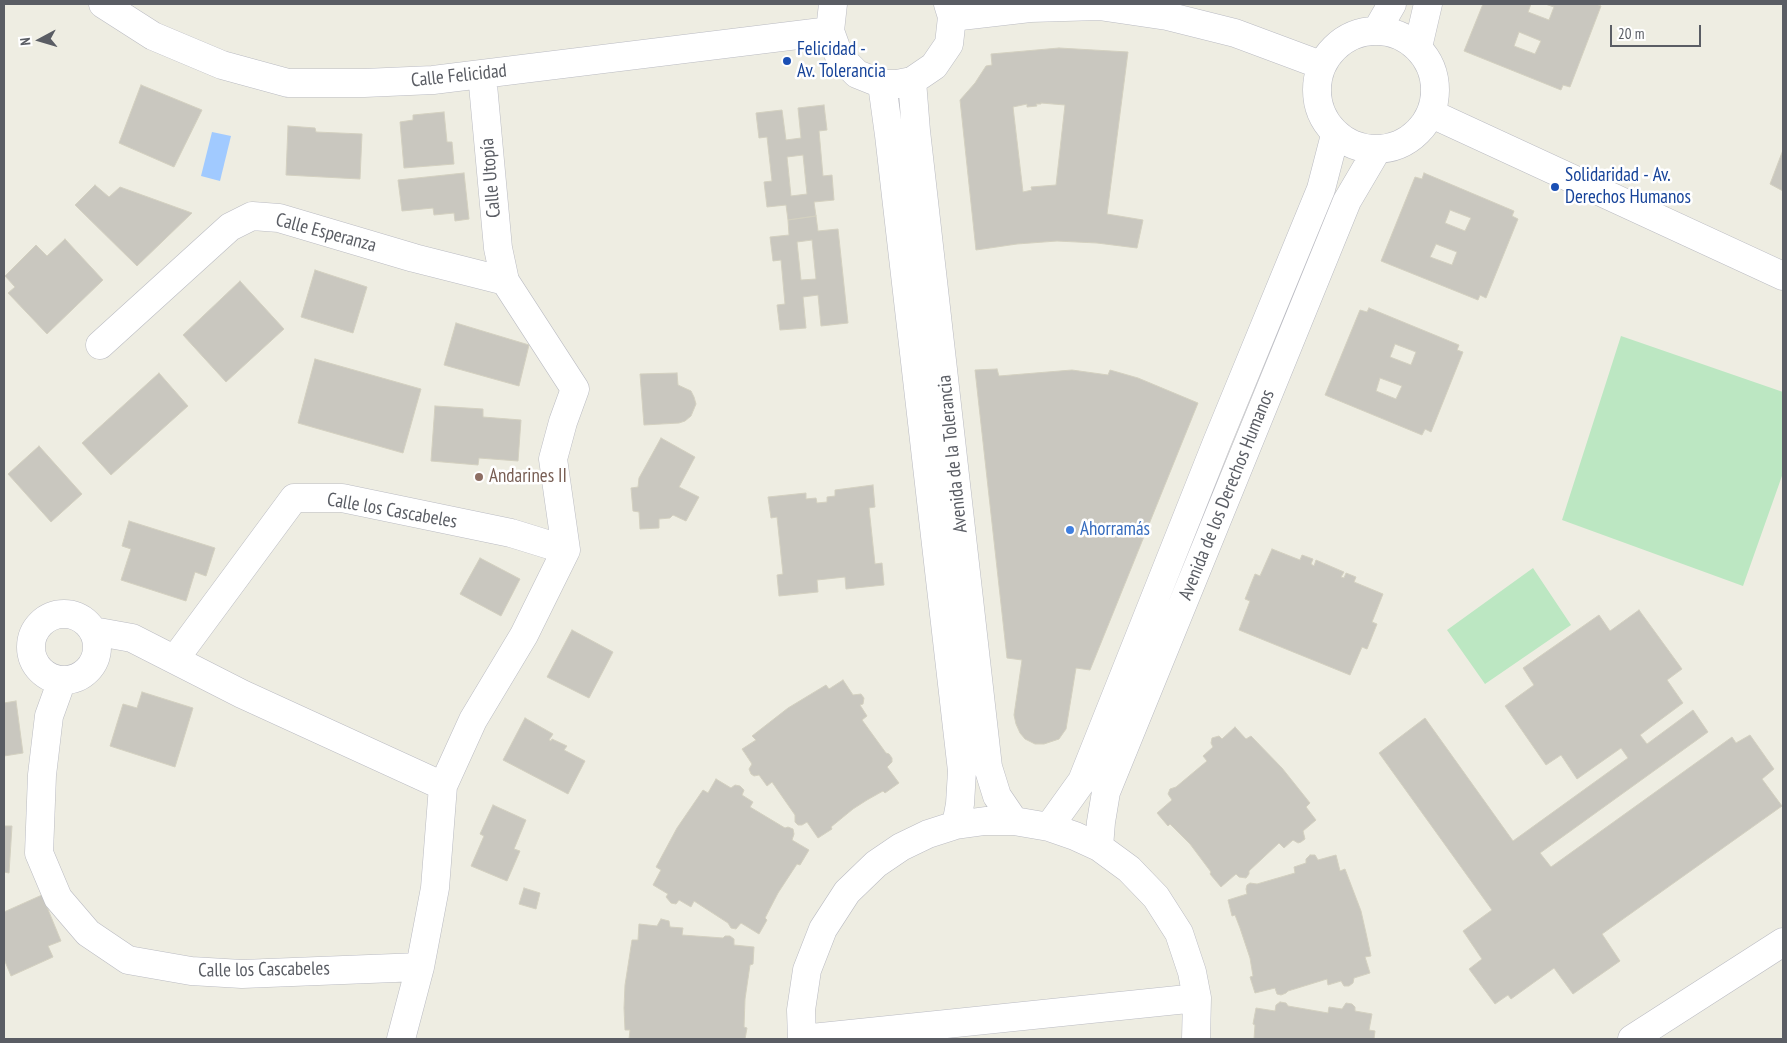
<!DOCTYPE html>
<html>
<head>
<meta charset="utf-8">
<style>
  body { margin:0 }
  #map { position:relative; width:1787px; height:1043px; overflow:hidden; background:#eeede2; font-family:"PT Sans Narrow",sans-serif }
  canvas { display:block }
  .frame { position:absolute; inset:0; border:5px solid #5a5d64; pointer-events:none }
  .north { position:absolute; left:15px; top:15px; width:50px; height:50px; -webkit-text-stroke:4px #fff; paint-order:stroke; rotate:264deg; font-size:14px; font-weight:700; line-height:20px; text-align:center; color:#5a5d64 }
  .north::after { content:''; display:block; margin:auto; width:18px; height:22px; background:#5a5d64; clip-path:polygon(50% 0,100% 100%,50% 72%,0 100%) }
  .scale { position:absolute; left:1610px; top:25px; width:91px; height:22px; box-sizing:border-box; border:2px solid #5a5d64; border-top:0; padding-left:6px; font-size:15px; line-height:18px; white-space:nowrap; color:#5a5d64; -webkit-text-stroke:4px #fff; paint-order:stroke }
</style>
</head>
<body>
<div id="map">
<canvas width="1787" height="1043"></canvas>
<div class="frame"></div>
<div class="north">N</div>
<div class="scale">20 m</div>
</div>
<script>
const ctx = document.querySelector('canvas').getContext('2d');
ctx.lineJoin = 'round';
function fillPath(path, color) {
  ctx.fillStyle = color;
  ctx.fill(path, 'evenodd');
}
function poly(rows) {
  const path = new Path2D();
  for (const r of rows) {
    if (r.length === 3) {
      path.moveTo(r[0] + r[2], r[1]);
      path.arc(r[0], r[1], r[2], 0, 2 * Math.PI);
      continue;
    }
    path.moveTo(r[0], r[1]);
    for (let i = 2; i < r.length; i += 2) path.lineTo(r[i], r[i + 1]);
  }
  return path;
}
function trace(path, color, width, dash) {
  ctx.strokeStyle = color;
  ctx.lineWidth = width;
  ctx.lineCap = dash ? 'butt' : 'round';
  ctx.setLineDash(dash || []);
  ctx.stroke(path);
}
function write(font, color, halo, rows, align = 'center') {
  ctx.font = font + ' "PT Sans Narrow",sans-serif';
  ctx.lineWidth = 5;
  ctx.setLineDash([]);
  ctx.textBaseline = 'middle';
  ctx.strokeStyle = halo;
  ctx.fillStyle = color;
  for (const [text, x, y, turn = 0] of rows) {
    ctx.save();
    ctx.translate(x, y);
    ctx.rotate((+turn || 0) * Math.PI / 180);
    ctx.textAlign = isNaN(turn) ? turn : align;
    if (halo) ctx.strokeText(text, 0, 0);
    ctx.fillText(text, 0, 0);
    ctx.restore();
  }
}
const green = poly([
  [1621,336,1783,392,1783,473,1743,586,1562,520],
  [1533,568,1571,625,1485,684,1447,630]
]);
const water = poly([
  [212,132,231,136,220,181,201,176]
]);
const building = poly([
  [1483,4,1531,4,1528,12,1549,20,1554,7,1545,4,1596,4,1601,6,1570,87,1563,85,1561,90,1464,51,1483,4],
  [1519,32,1541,41,1535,54,1514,46,1519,32],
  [1059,48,1128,52,1107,214,1143,220,1137,248,1097,243,1057,241,1017,244,976,250,960,100,975,83,986,66,992,65,991,54,1059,48],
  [1041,103,1065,105,1056,185,1031,187,1032,190,1023,192,1013,107,1027,104,1027,107,1037,106,1036,104,1041,104,1041,103],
  [141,85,202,110,174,167,119,143,141,85],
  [824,105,827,130,819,131,823,176,832,175,834,200,814,202,816,216,788,220,786,205,767,207,764,182,772,181,767,137,759,138,756,113,782,110,786,140,801,138,798,108,824,105],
  [803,155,807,194,791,196,787,157,803,155],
  [444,112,447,142,452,142,454,164,404,168,400,122,413,120,413,115,444,112],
  [288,126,315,128,316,132,362,134,360,179,286,175,288,126],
  [1783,150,1783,191,1770,184,1783,150],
  [464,173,469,219,455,221,454,213,434,215,433,208,402,211,398,180,464,173],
  [1424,173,1514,211,1512,216,1518,219,1486,298,1480,295,1478,300,1381,261,1415,177,1422,179,1424,173],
  [1450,210,1471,218,1465,231,1445,223,1450,210],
  [1436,244,1457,252,1452,265,1430,257,1436,244],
  [95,185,109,197,120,187,192,213,137,266,75,205,95,185],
  [816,216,818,231,838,229,848,323,821,326,818,295,803,297,806,328,780,330,777,305,785,304,781,260,773,261,770,237,789,235,788,220,816,216],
  [812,240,816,279,801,280,797,242,812,240],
  [65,239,103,280,47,334,8,293,15,287,5,276,36,245,47,256,65,239],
  [315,270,367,287,353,333,301,317,315,270],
  [240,281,284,329,226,382,183,335,240,281],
  [1369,308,1459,345,1457,350,1463,352,1431,432,1425,429,1422,435,1325,395,1360,310,1367,312,1369,308],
  [1395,344,1416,352,1411,365,1390,357,1395,344],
  [1380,378,1402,386,1396,399,1376,391,1380,378],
  [456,323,529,345,519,386,444,365,456,323],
  [315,359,421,389,403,453,298,423,315,359],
  [997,369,999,376,1072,370,1108,375,1110,370,1138,378,1198,403,1090,670,1076,668,1066,729,1059,739,1044,744,1035,744,1025,739,1020,733,1016,724,1014,715,1022,660,1007,658,975,370,997,369],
  [159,373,188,406,111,475,82,443,159,373],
  [677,373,678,385,691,391,694,397,696,404,691,416,685,421,679,423,644,425,640,374,677,373],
  [435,406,483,409,483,417,521,420,518,461,479,458,478,465,431,461,435,406],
  [661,438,695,457,679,487,699,497,686,521,673,515,670,518,659,519,659,528,640,529,639,512,633,511,631,488,638,487,639,478,661,438],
  [39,446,82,494,51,522,8,474,39,446],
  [873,485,875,507,869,508,875,564,882,563,884,585,846,589,845,577,817,580,818,592,779,596,777,575,783,574,777,517,771,518,768,497,806,493,806,499,816,498,817,503,827,502,827,497,835,496,835,490,873,485],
  [129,521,215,548,206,576,195,572,186,601,121,580,131,549,122,546,129,521],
  [1272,549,1300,560,1302,555,1313,559,1311,564,1314,566,1316,560,1344,572,1341,577,1344,578,1346,573,1356,577,1354,582,1383,594,1372,622,1377,624,1367,649,1362,647,1350,675,1239,630,1250,601,1245,599,1255,574,1260,576,1272,549],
  [480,558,520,579,501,616,460,594,480,558],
  [1639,610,1682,669,1667,680,1683,703,1640,735,1647,744,1693,710,1708,732,1540,853,1551,867,1732,737,1736,743,1750,735,1774,769,1762,779,1782,806,1602,934,1620,961,1573,994,1554,968,1511,999,1508,995,1495,1004,1469,969,1482,959,1463,931,1492,910,1379,753,1425,718,1513,841,1628,758,1621,748,1577,779,1561,755,1546,765,1505,706,1534,685,1523,668,1599,615,1610,631,1639,610],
  [572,630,613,652,589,698,547,677,572,630],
  [843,680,853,695,861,694,864,698,863,704,860,705,867,716,862,720,886,753,889,754,892,758,892,762,887,767,899,783,885,793,883,791,867,800,853,809,831,827,832,829,818,838,807,822,802,825,798,825,795,822,795,815,772,782,767,786,759,775,754,776,751,774,749,769,752,764,742,749,756,740,752,736,788,708,826,685,829,689,843,680],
  [142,692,193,708,175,767,110,746,123,704,137,708,142,692],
  [16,701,23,753,4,756,4,703,16,701],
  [525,718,553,734,549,740,551,741,552,739,567,746,564,750,585,761,568,794,503,760,525,718],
  [1235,727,1246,739,1251,736,1282,768,1310,803,1306,807,1316,820,1303,831,1305,839,1301,842,1298,843,1293,840,1284,848,1279,843,1249,871,1249,874,1246,878,1239,877,1236,874,1221,887,1210,874,1211,872,1190,844,1170,824,1168,826,1157,813,1172,800,1168,794,1170,789,1176,787,1207,761,1203,756,1213,747,1211,743,1212,738,1219,736,1222,739,1235,727],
  [716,779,731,788,735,785,740,786,744,790,742,795,753,802,750,807,785,828,788,827,793,829,794,834,792,840,809,850,800,865,797,864,778,893,765,918,767,920,759,934,741,923,736,929,731,928,728,923,694,901,691,907,679,900,676,904,671,903,666,897,668,894,653,885,661,870,656,867,677,828,703,790,708,793,716,779],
  [493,805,526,820,514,849,520,851,507,881,471,866,484,836,480,834,493,805],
  [4,826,12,826,9,873,4,872,4,826],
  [1310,855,1315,855,1318,860,1336,855,1340,871,1345,869,1361,911,1366,933,1371,956,1365,957,1370,973,1354,978,1353,983,1349,986,1344,986,1341,981,1328,985,1327,979,1288,991,1286,993,1281,995,1277,994,1275,988,1255,993,1250,977,1253,976,1250,958,1240,928,1235,915,1232,916,1228,900,1247,894,1246,889,1247,885,1250,883,1257,884,1295,873,1294,867,1306,863,1306,859,1310,855],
  [524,888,540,893,536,909,519,904,524,888],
  [42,895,61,941,48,946,53,957,11,976,4,959,4,912,42,895],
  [661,919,669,921,670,927,683,928,682,935,723,938,725,936,730,936,734,939,734,945,754,947,753,964,750,965,745,999,744,1027,747,1028,745,1039,629,1039,630,1030,625,1030,624,1008,625,985,632,940,638,940,639,924,657,926,661,919],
  [1280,1002,1286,1003,1288,1006,1328,1013,1329,1007,1342,1009,1346,1003,1352,1004,1355,1007,1355,1011,1372,1014,1369,1030,1375,1031,1374,1039,1254,1039,1255,1025,1253,1024,1256,1008,1275,1011,1276,1005,1280,1002]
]);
const minor = poly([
  [103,4,153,36,222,65,288,83,364,83,433,80,830,31],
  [833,4,830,31,839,56,857,74,882,84,897,84,912,81,934,66,949,44,952,17,948,4],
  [952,17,1030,8,1099,6,1167,16,1235,33,1321,65],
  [1377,30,1392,4],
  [1376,90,59],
  [1418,47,1428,4],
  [912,81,916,131,988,767,997,796,1014,821],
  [882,84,889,135,962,771,960,804,956,825],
  [1432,114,1783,276],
  [100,345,230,227,252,216,279,218,414,258,505,281],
  [64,647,33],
  [93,631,132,638,242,694,443,786],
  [175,659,294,498,342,498,511,533,566,550],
  [62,680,49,716,42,775,39,853,58,898,88,933,128,960,191,971,242,974,420,967],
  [1049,827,1082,781,1217,442,1321,189,1335,135],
  [1099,847,1101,822,1106,792,1347,201,1377,150],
  [401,1039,420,967,435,888,443,786,473,720,524,635,566,550,553,459,563,422,575,389,505,281,498,248,482,74],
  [802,1039,801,1010,807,970,823,929,847,892,876,864,901,847,928,834,956,825,985,821,1014,821,1049,827,1075,836,1099,847,1129,869,1156,897,1179,933,1192,972,1197,998,1196,1039],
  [802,1039,1197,998],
  [1632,1039,1783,942]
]);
const markers = [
  [787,61,5,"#1a4fb4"],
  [1555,187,5,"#1a4fb4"],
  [479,477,5,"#8d6e63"],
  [1070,530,5,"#3f7fe0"]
];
const transitNames = [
  ["Felicidad -",797,50],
  ["Av. Tolerancia",797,72],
  ["Solidaridad - Av.",1565,176],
  ["Derechos Humanos",1565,198]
];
const streetNames = [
  ["Calle Felicidad",459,76,-6],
  ["Calle Utopía",491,178,-95],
  ["Calle Esperanza",326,233,15],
  ["Avenida de la Tolerancia",953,454,-96],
  ["Avenida de los Derechos Humanos",1227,495,-68],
  ["Calle los Cascabeles",392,511,10],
  ["Calle los Cascabeles",264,970,-1]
];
const educationNames = [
  ["Andarines II",489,477]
];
const shopNames = [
  ["Ahorramás",1080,530]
];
fillPath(green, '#bce7c2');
fillPath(water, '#a1caff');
fillPath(building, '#c9c7bf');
trace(building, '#d3d0c0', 1);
trace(minor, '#babbc2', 29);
trace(minor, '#fff', 28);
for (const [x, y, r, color] of markers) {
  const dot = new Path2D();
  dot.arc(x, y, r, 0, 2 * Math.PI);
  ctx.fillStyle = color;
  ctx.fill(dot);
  trace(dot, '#fff', 2);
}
write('19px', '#164399', '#fff', transitNames, 'left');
write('19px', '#5a5d64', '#fff', streetNames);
write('19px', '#785e54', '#fff', educationNames, 'left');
write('19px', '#366cbe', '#fff', shopNames, 'left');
</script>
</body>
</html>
